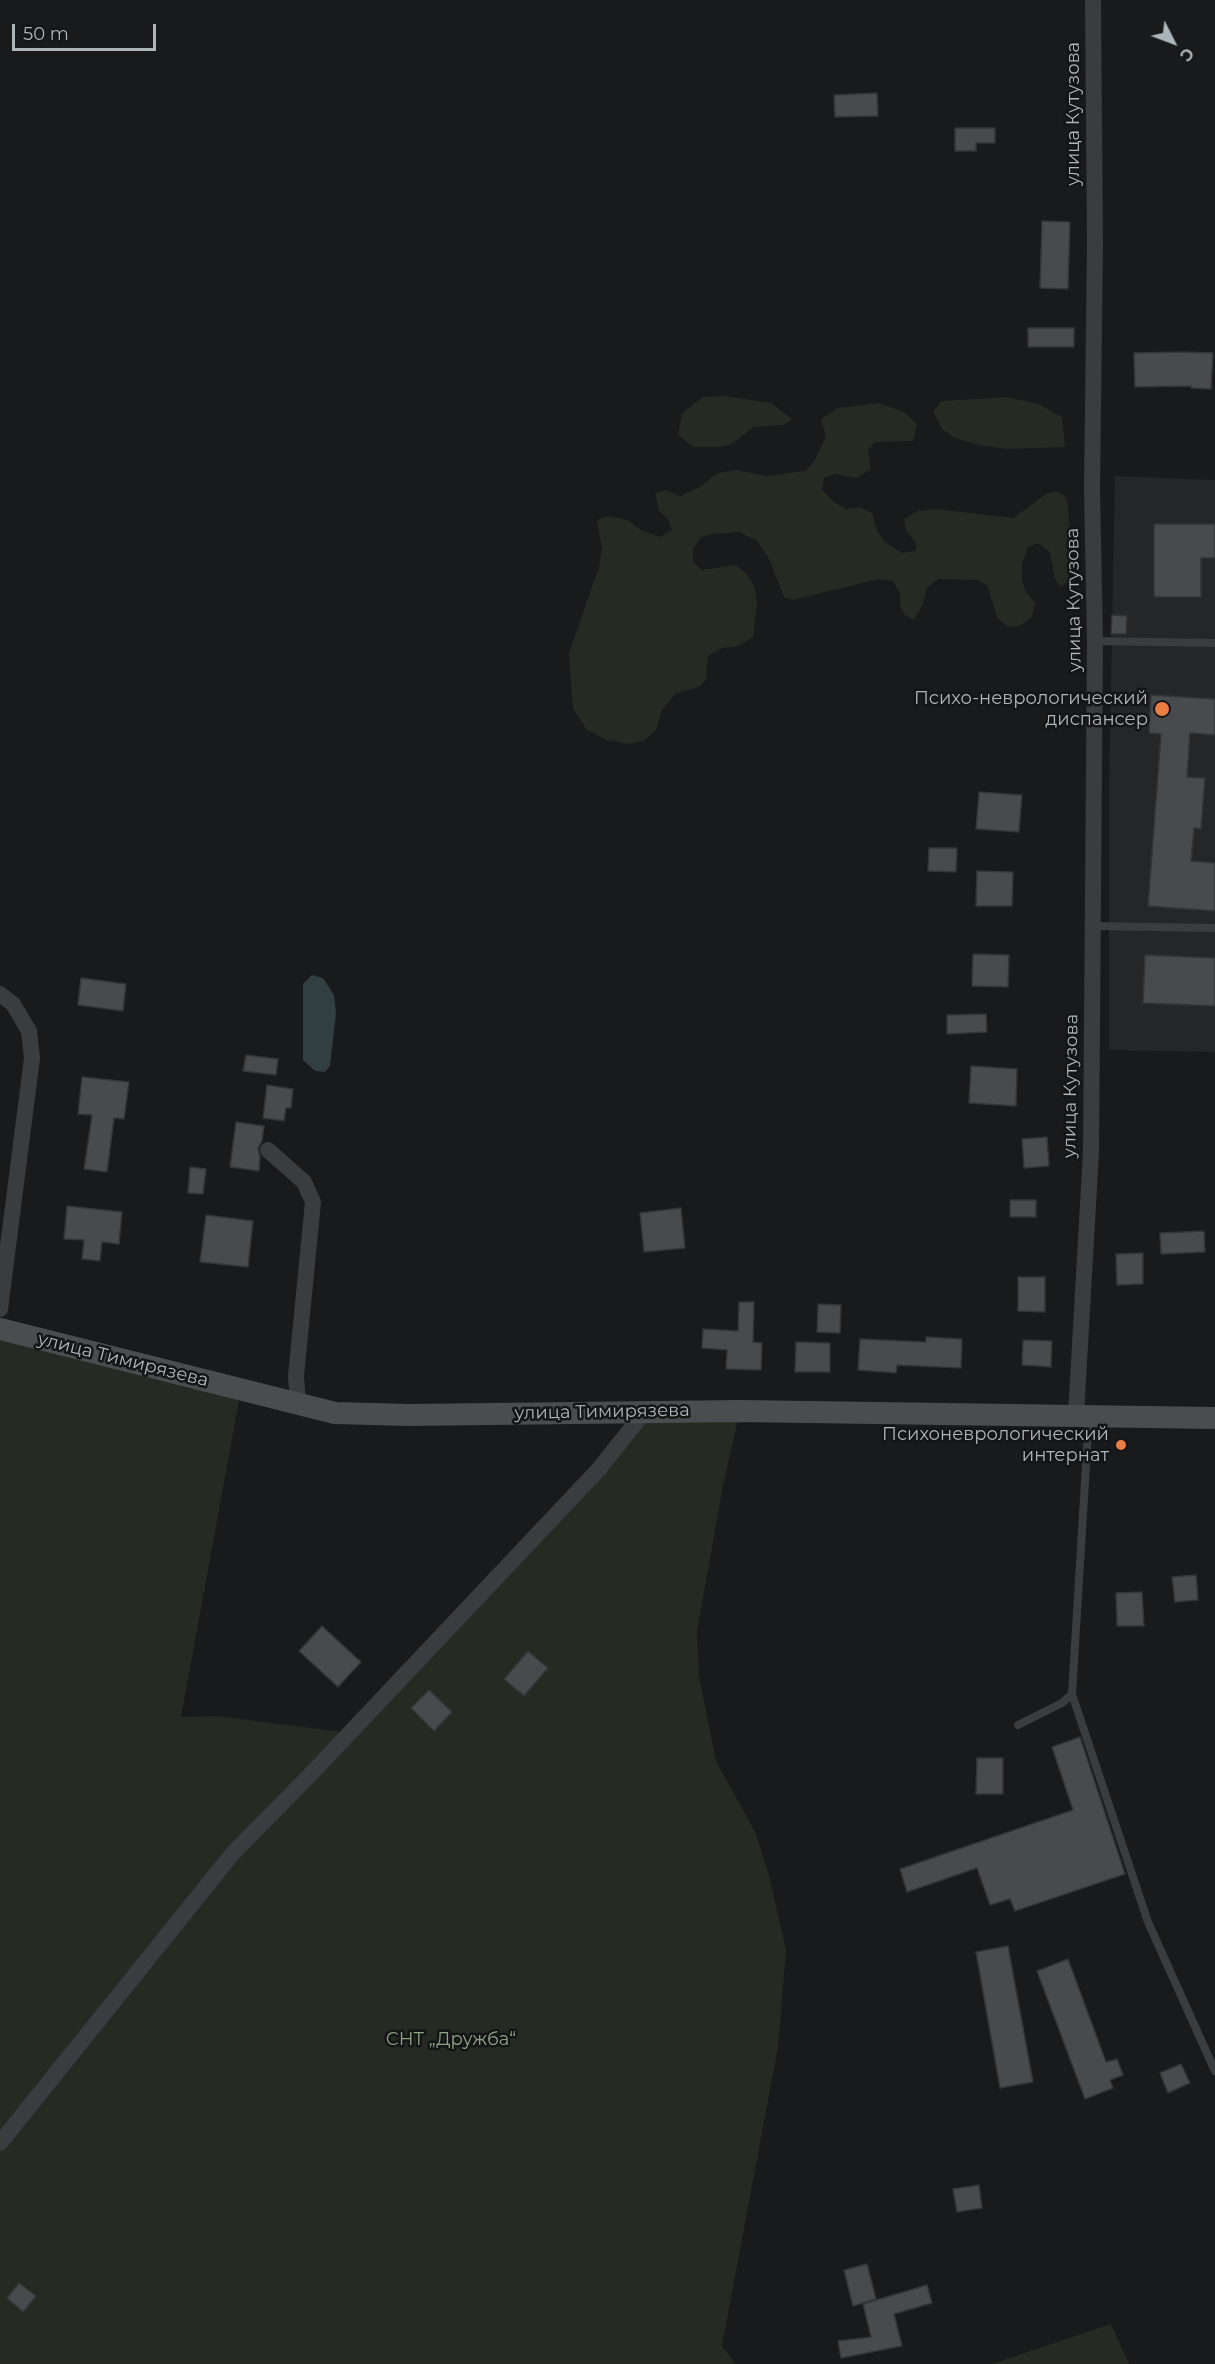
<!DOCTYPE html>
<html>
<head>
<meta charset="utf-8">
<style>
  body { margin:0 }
  #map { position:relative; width:1215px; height:2364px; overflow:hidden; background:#191a1b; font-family:Montserrat,sans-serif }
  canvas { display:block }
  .north { position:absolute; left:1143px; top:12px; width:60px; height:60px; -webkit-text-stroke:4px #141516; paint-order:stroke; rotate:132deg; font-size:16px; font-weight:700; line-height:24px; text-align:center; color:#acb5ba }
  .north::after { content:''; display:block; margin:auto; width:21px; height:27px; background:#acb5ba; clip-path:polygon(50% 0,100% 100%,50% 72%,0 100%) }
  .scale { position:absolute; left:12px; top:24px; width:144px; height:27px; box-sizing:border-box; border:3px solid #acb5ba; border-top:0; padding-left:8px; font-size:18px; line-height:21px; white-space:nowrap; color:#acb5ba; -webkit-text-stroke:4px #141516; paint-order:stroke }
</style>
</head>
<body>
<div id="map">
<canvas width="1215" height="2364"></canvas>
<div class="north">С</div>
<div class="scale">50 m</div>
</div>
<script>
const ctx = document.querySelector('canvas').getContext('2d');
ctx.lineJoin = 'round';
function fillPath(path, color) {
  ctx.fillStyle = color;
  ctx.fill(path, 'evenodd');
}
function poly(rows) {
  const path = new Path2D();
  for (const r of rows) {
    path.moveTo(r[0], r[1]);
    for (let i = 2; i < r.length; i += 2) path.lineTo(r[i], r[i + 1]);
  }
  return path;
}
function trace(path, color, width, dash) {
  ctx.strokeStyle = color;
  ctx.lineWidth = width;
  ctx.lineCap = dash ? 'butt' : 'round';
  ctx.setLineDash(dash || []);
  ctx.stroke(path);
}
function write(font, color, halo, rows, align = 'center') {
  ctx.font = font + ' Montserrat,sans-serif';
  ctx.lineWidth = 5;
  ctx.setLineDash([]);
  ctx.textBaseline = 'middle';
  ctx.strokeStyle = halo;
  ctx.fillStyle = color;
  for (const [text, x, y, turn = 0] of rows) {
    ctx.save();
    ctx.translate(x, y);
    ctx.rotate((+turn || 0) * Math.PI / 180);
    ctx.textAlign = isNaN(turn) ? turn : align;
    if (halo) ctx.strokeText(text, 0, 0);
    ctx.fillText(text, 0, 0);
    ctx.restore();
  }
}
const built = poly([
  [1115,476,1215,480,1215,1052,1109,1050,1109,784]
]);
const green = poly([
  [724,396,771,403,792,419,784,425,754,427,730,445,719,447,693,447,678,435,682,413,703,397],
  [1007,397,1039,404,1062,417,1065,447,1007,449,979,445,955,438,942,429,933,412,942,401],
  [879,403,904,412,917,424,913,441,875,442,868,450,871,469,856,478,835,474,824,478,822,490,835,503,847,509,860,507,872,513,877,531,885,542,902,553,916,551,916,543,906,531,904,519,918,511,936,509,1013,518,1046,494,1057,491,1065,496,1068,506,1071,562,1068,581,1061,587,1055,579,1050,552,1038,543,1028,547,1022,564,1022,579,1025,591,1035,603,1032,617,1019,626,1009,627,998,619,987,585,976,580,938,579,927,588,923,604,914,620,905,615,900,606,900,593,893,581,879,579,792,600,784,597,769,559,757,541,739,532,711,534,700,538,693,549,693,562,702,570,735,565,747,574,755,588,757,604,753,637,738,646,722,648,708,656,706,680,698,687,675,694,662,710,656,730,643,741,628,744,607,740,587,730,573,709,569,653,599,567,602,548,597,520,608,516,628,520,641,530,660,537,672,530,668,519,659,511,655,493,666,490,680,496,698,488,718,473,736,470,767,476,805,471,814,462,826,436,821,419,838,408],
  [0,1329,241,1390,181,1717,217,1716,350,1733,645,1411,740,1411,723,1485,697,1632,699,1676,716,1761,755,1832,769,1875,786,1950,778,2047,722,2346,736,2364,0,2364],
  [1111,2324,1129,2364,992,2364]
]);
const water = poly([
  [312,975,323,978,334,995,336,1013,330,1066,325,1072,315,1071,303,1060,303,984]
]);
const building = poly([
  [877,93,878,116,835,117,834,95,877,93],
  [955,128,995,128,995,143,976,143,976,151,955,151,955,128],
  [1042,221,1070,222,1068,289,1040,288,1042,221],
  [1028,328,1074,328,1074,347,1028,347,1028,328],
  [1181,352,1213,353,1211,389,1191,388,1191,386,1135,387,1134,353,1181,352],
  [1154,524,1215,524,1215,558,1201,558,1201,597,1154,597,1154,524],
  [1112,615,1127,616,1126,634,1111,634,1112,615],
  [1151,695,1215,699,1215,735,1190,733,1187,777,1205,778,1201,829,1194,828,1191,861,1215,863,1215,911,1148,906,1161,734,1149,733,1151,695],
  [979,792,1022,795,1019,832,976,829,979,792],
  [929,848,957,848,956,872,928,871,929,848],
  [977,871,1013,872,1012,906,976,906,977,871],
  [973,954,1009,955,1008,987,972,986,973,954],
  [1145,955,1215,958,1215,1006,1143,1003,1145,955],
  [81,978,126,984,123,1011,78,1005,81,978],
  [986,1014,987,1032,947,1034,947,1015,986,1014],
  [246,1055,278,1059,276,1075,243,1071,246,1055],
  [971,1066,1017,1069,1016,1106,969,1103,971,1066],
  [82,1077,129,1082,124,1119,114,1118,107,1172,84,1169,92,1115,78,1114,82,1077],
  [267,1085,293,1089,291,1108,286,1108,284,1121,263,1118,267,1085],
  [236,1122,264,1126,262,1141,258,1148,260,1157,259,1171,230,1167,236,1122],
  [1047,1137,1049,1166,1024,1168,1022,1139,1047,1137],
  [190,1167,206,1169,203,1194,188,1193,190,1167],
  [1010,1200,1036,1200,1036,1217,1010,1217,1010,1200],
  [67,1206,122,1212,119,1244,102,1242,100,1261,82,1259,84,1240,64,1239,67,1206],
  [681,1208,685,1248,644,1252,640,1213,681,1208],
  [206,1215,253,1221,248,1267,200,1262,206,1215],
  [1204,1231,1205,1252,1161,1254,1160,1233,1204,1231],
  [1143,1253,1143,1284,1117,1285,1116,1254,1143,1253],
  [1018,1277,1045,1277,1045,1312,1018,1311,1018,1277],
  [739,1302,754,1302,753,1342,762,1343,761,1370,726,1369,727,1350,702,1348,703,1329,738,1331,739,1302],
  [818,1304,841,1305,840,1333,817,1332,818,1304],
  [926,1337,962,1339,961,1368,897,1365,896,1373,858,1370,860,1339,926,1342,926,1337],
  [1023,1340,1052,1341,1051,1367,1022,1365,1023,1340],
  [796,1342,830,1343,830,1372,795,1372,796,1342],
  [1196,1575,1198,1600,1175,1602,1172,1577,1196,1575],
  [1142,1592,1144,1626,1117,1626,1116,1593,1142,1592],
  [322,1626,361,1662,338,1687,299,1651,322,1626],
  [528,1651,548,1668,524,1696,504,1679,528,1651],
  [429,1690,452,1712,434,1731,411,1708,429,1690],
  [1080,1737,1125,1874,1015,1911,1010,1899,990,1905,977,1868,907,1892,900,1869,1073,1810,1052,1747,1080,1737],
  [977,1758,1003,1758,1003,1794,976,1794,977,1758],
  [1008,1946,1033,2082,1000,2088,976,1952,1008,1946],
  [1068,1959,1106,2062,1117,2059,1123,2075,1110,2080,1113,2088,1085,2099,1037,1971,1068,1959],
  [1181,2064,1190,2083,1168,2093,1160,2073,1181,2064],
  [979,2185,982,2208,957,2212,953,2189,979,2185],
  [867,2264,876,2299,853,2306,844,2270,867,2264],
  [19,2283,36,2296,23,2312,7,2298,19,2283],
  [927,2285,932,2303,894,2314,902,2346,841,2358,838,2341,871,2337,863,2304,927,2285]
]);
const lane = poly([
  [1095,641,1215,643],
  [1093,926,1215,928],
  [1072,1694,1148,1922,1215,2071],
  [1018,1725,1062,1703,1072,1694,1089,1416]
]);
const street = poly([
  [0,994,13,1004,29,1031,32,1058,0,1309],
  [268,1150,304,1182,313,1202,296,1376,298,1404],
  [1076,1415,1091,1152,1095,641,1092,489,1095,244,1093,0],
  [0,2143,233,1853,309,1776,599,1469,645,1411]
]);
const secondary = poly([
  [0,1329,335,1413,409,1415,740,1411,1215,1418]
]);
const markers = [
  [1162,709,8,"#ea7d43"],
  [1121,1445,6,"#ea7d43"]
];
const streetNames = [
  ["улица Кутузова",1074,114,-90],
  ["улица Кутузова",1074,600,-91],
  ["улица Кутузова",1071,1086,-89],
  ["улица Тимирязева",123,1360,14],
  ["улица Тимирязева",602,1412,-1]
];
const poiNames = [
  ["Психо-неврологический",1148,699],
  ["диспансер",1148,720],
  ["Психоневрологический",1109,1435],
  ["интернат",1109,1456]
];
const parkNames = [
  ["СНТ „Дружба“",451,2040]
];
fillPath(built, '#252628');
fillPath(green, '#252b23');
fillPath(water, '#323f41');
fillPath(building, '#484b4e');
trace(building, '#333537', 1.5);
trace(lane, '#3a3d40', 8);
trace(street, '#3a3d40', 16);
trace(secondary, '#494d50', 22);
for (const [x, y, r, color] of markers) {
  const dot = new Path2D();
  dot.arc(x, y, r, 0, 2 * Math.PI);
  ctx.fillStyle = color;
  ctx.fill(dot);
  trace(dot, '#141516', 2);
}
write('18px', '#acb5ba', '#141516', streetNames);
write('18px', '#acb5ba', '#141516', poiNames, 'right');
write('18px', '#8ca484', '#141516', parkNames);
</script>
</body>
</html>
